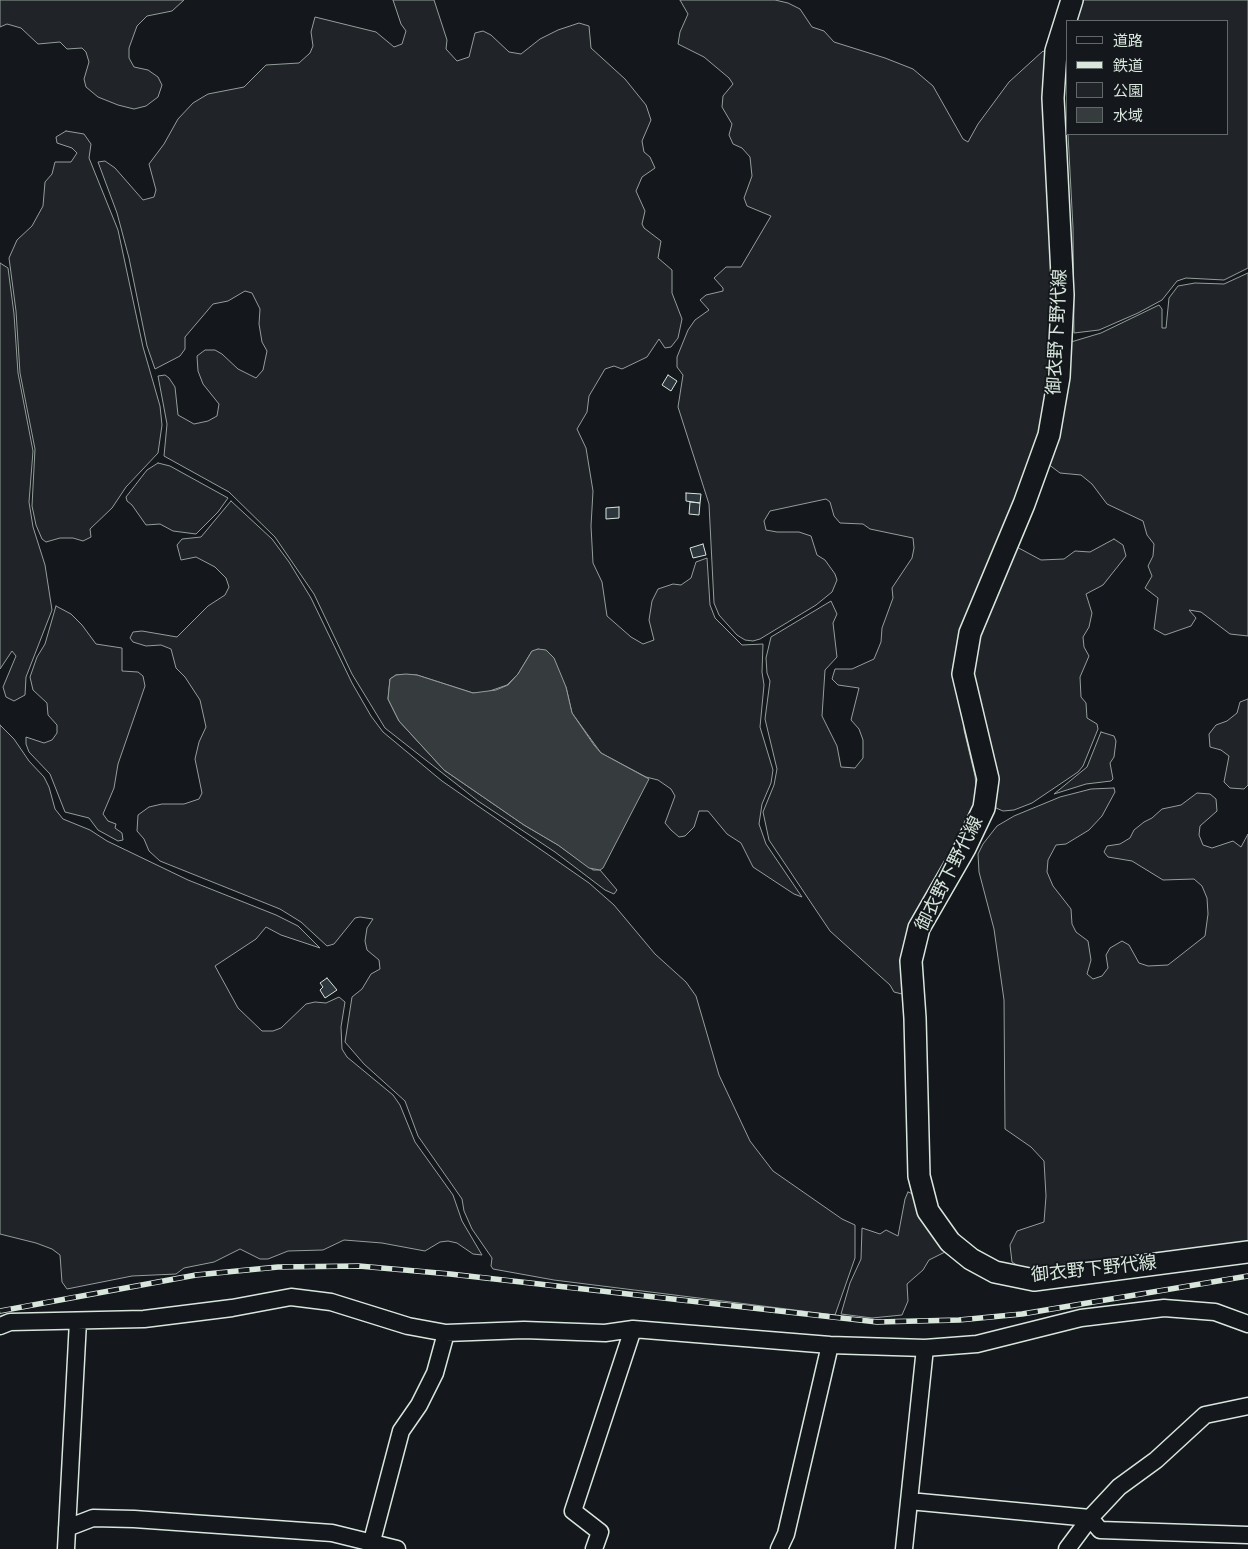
<!DOCTYPE html>
<html>
<head>
<meta charset="utf-8">
<style>
  body { margin:0 }
  #map { position:relative; width:1248px; height:1549px; overflow:hidden; background:#14181c; font-family:"Sofia Sans Condensed","Noto Sans JP",sans-serif }
  canvas { display:block }
  .legend { position:absolute; left:1066px; top:20px; width:162px; height:115px; box-sizing:border-box; background:#14181c; border:1px solid #626a69; margin:0; padding:6px 9px; list-style:none; font-size:15px; color:#d8e6dc }
  .legend li { display:flex; align-items:center; gap:10px; height:25px }
  .legend b { width:25px; border:1px solid #626a69 }
</style>
</head>
<body>
<div id="map">
<canvas width="1248" height="1549"></canvas>
<ul class="legend">
<li><b style="height:6px;background:#14181c"></b>道路</li>
<li><b style="height:6px;background:#d8e6dc"></b>鉄道</li>
<li><b style="height:14px;background:#202428"></b>公園</li>
<li><b style="height:14px;background:#363b3e"></b>水域</li>
</ul>
</div>
<script>
const ctx = document.querySelector('canvas').getContext('2d');
ctx.lineJoin = 'round';
function fillPath(path, color) {
  ctx.fillStyle = color;
  ctx.fill(path, 'evenodd');
}
function poly(rows) {
  const path = new Path2D();
  for (const r of rows) {
    path.moveTo(r[0], r[1]);
    for (let i = 2; i < r.length; i += 2) path.lineTo(r[i], r[i + 1]);
  }
  return path;
}
function trace(path, color, width, dash) {
  ctx.strokeStyle = color;
  ctx.lineWidth = width;
  ctx.lineCap = dash ? 'butt' : 'round';
  ctx.setLineDash(dash || []);
  ctx.stroke(path);
}
function write(font, color, halo, rows, align = 'center') {
  ctx.font = font + ' "Sofia Sans Condensed","Noto Sans JP",sans-serif';
  ctx.lineWidth = 4;
  ctx.setLineDash([]);
  ctx.textBaseline = 'middle';
  ctx.strokeStyle = halo;
  ctx.fillStyle = color;
  for (const [text, x, y, turn = 0] of rows) {
    ctx.save();
    ctx.translate(x, y);
    ctx.rotate((+turn || 0) * Math.PI / 180);
    ctx.textAlign = isNaN(turn) ? turn : align;
    if (halo) ctx.strokeText(text, 0, 0);
    ctx.fillText(text, 0, 0);
    ctx.restore();
  }
}
const green = poly([
  [0,0,184,0,172,11,147,16,137,26,129,48,129,58,134,67,148,70,158,77,162,85,158,97,146,106,134,109,118,105,98,97,86,87,84,79,89,62,86,52,82,48,67,49,60,42,38,44,21,28,7,24,0,27,0,0],
  [393,0,434,0,447,40,446,49,457,61,469,57,475,33,483,31,491,35,509,52,521,54,540,39,558,30,579,23,589,26,591,48,625,79,646,105,651,120,642,141,644,152,650,157,655,168,642,177,636,191,645,211,642,224,644,228,661,241,658,258,672,270,672,293,682,319,678,338,671,347,665,348,659,339,647,357,622,369,614,366,605,369,589,396,587,412,577,429,586,448,593,491,591,526,593,563,602,582,607,616,631,637,643,644,654,640,649,620,652,601,658,589,673,584,681,585,691,578,696,562,707,558,710,605,715,618,742,645,763,644,762,672,764,685,760,727,773,770,771,783,762,804,759,824,766,844,802,897,794,894,753,867,741,843,727,834,708,811,699,811,694,827,685,836,679,837,671,830,665,823,675,796,671,789,658,780,646,777,601,753,572,713,566,687,532,651,518,674,507,685,484,693,473,693,417,675,396,675,390,679,388,699,399,721,444,770,524,825,558,845,593,870,600,870,617,890,614,894,605,890,555,852,478,801,385,728,352,674,314,594,275,537,229,492,164,456,167,424,158,376,165,375,169,378,175,387,178,415,194,424,208,421,217,416,219,404,203,384,198,371,197,356,205,350,215,350,222,354,238,369,256,378,263,370,267,351,262,342,259,324,260,309,252,293,245,291,228,301,213,304,185,337,185,349,180,356,155,369,147,346,129,258,117,213,98,162,105,161,115,168,143,200,154,197,156,190,149,164,164,144,178,119,193,103,208,94,244,87,266,65,299,63,310,53,313,46,311,32,315,17,376,32,394,47,402,44,406,31,401,24,393,0],
  [680,0,775,0,788,3,800,9,812,27,824,31,834,42,885,58,913,69,933,86,963,139,968,142,978,124,1009,82,1043,51,1048,54,1057,295,1046,409,1030,469,995,555,964,710,964,730,975,776,977,796,961,845,921,902,914,919,902,994,894,992,890,985,830,931,769,840,763,812,774,785,777,769,765,719,770,681,767,673,766,658,771,637,831,601,837,614,833,623,837,657,825,670,822,716,837,746,841,767,855,768,863,758,863,740,859,729,851,720,859,688,838,685,832,679,835,669,852,669,874,659,881,642,882,628,893,598,892,588,912,558,914,548,913,538,870,529,863,524,840,523,834,516,830,502,826,499,770,511,764,521,766,530,777,532,799,532,811,536,817,555,825,560,835,574,837,580,832,592,816,605,760,639,753,641,745,640,737,635,719,615,714,603,709,504,678,407,683,375,677,367,677,357,688,330,695,320,709,310,700,300,706,295,723,291,723,288,714,278,726,267,741,267,771,216,747,206,744,198,752,176,750,157,742,148,733,144,729,135,732,124,722,107,723,96,733,84,729,78,704,57,678,44,680,32,688,14,680,0],
  [1082,0,1248,0,1248,268,1224,280,1186,278,1177,281,1162,300,1138,313,1099,330,1074,333,1073,228,1068,134,1227,134,1227,21,1075,21,1082,0],
  [66,131,84,134,91,144,89,158,118,230,143,347,160,406,162,425,158,453,126,487,112,508,90,529,91,537,83,541,73,538,60,538,46,542,42,539,36,525,32,506,35,449,20,373,16,311,9,258,17,240,32,226,43,206,45,182,52,174,55,162,71,162,77,153,72,148,57,143,56,137,66,131],
  [0,263,8,268,14,314,18,373,33,451,29,502,33,527,45,565,52,610,26,677,25,695,14,701,6,697,3,687,16,656,12,651,0,669,0,263],
  [1248,273,1248,636,1230,634,1201,612,1189,610,1196,618,1191,626,1165,635,1154,629,1158,598,1145,588,1152,576,1148,566,1153,556,1154,544,1147,535,1143,521,1107,504,1092,484,1081,475,1060,473,1048,464,1071,342,1101,333,1159,305,1162,309,1162,328,1166,328,1169,298,1178,286,1195,283,1224,284,1248,273],
  [158,463,170,466,228,498,218,512,196,534,173,531,160,524,146,525,132,505,127,501,126,497,147,470,158,463],
  [231,501,272,539,289,562,311,598,352,683,371,716,383,732,442,781,589,883,614,905,655,954,686,982,696,996,719,1075,750,1141,773,1171,842,1219,855,1225,855,1258,835,1315,554,1280,493,1269,491,1266,492,1258,472,1229,464,1211,462,1199,418,1136,405,1101,364,1064,345,1042,352,997,362,989,371,974,380,969,379,960,367,950,365,941,367,928,373,919,360,917,355,918,334,944,327,946,301,922,280,909,160,861,149,851,144,839,137,831,138,815,149,807,162,804,184,804,199,799,202,793,195,759,199,742,206,727,200,700,185,677,176,668,171,649,161,645,146,646,133,642,130,638,133,632,142,631,177,637,208,606,225,595,229,587,226,578,215,567,196,557,181,560,177,545,182,539,201,537,231,501],
  [1114,539,1123,545,1126,556,1103,585,1086,594,1092,613,1089,627,1083,637,1084,647,1089,656,1080,677,1081,697,1086,703,1087,718,1097,724,1098,729,1083,766,1078,772,1032,803,1014,810,1003,811,996,808,971,668,975,647,1015,546,1041,560,1064,559,1075,551,1090,552,1114,539],
  [56,606,71,614,82,625,96,644,122,648,122,671,138,672,143,676,145,686,118,764,114,788,103,814,108,821,116,824,115,828,122,833,123,840,118,841,98,830,89,818,65,812,50,774,29,752,26,744,26,737,44,743,52,740,57,733,57,725,48,715,47,703,33,690,30,677,37,657,45,644,56,606],
  [1248,699,1248,785,1244,789,1230,788,1224,782,1229,756,1221,750,1210,747,1209,734,1216,725,1227,721,1237,713,1240,702,1248,699],
  [0,725,14,739,29,761,44,777,49,787,55,809,63,819,90,830,107,841,188,880,276,915,298,926,320,948,281,935,266,927,256,939,215,966,238,1008,262,1031,273,1031,281,1028,306,1004,315,1002,326,1003,339,997,345,1002,341,1027,342,1049,347,1057,393,1095,400,1105,415,1142,453,1195,462,1221,482,1255,473,1254,457,1243,448,1241,440,1242,425,1251,382,1243,344,1240,323,1250,288,1251,268,1259,260,1259,240,1249,214,1262,184,1268,176,1274,132,1276,67,1289,62,1282,60,1255,52,1249,36,1243,0,1234,0,725],
  [1101,732,1114,736,1116,741,1114,757,1110,763,1113,779,1111,781,1086,784,1054,794,1087,767,1101,732],
  [1114,788,1115,792,1102,816,1089,830,1066,844,1056,845,1048,860,1047,872,1053,886,1071,909,1072,924,1076,932,1088,941,1091,960,1087,974,1093,979,1102,976,1108,968,1106,955,1110,948,1122,941,1129,945,1139,963,1148,966,1168,965,1205,936,1208,914,1207,898,1202,886,1194,879,1163,880,1132,861,1108,857,1104,852,1107,846,1120,844,1130,838,1134,830,1144,822,1152,818,1162,809,1181,805,1197,793,1210,794,1216,799,1217,811,1200,826,1199,835,1203,845,1212,848,1233,841,1241,847,1248,834,1248,1241,1050,1272,1026,1271,1012,1262,1010,1245,1017,1231,1044,1222,1046,1196,1044,1161,1031,1147,1005,1129,1004,1000,994,929,979,872,978,854,983,844,997,826,1014,816,1060,797,1091,789,1114,788],
  [908,1192,913,1194,945,1252,929,1260,923,1270,907,1284,908,1301,902,1315,872,1318,841,1314,850,1283,861,1259,862,1228,880,1234,886,1230,898,1236,905,1199,908,1192]
]);
const water = poly([
  [538,649,546,650,554,658,566,687,572,713,594,745,601,753,649,779,603,868,600,870,589,868,558,845,524,825,444,770,399,721,388,699,390,679,396,675,406,674,417,675,473,693,496,690,508,685,518,674,532,651,538,649]
]);
const building = poly([
  [668,375,677,381,671,391,662,385,668,375],
  [686,493,701,494,700,503,686,501,686,493],
  [690,502,700,503,699,515,689,514,690,502],
  [619,507,619,518,606,519,606,508,619,507],
  [703,544,706,555,693,558,690,548,703,544],
  [327,978,337,990,325,998,320,990,323,987,320,983,327,978]
]);
const minor = poly([
  [0,1326,10,1322,144,1319,232,1308,291,1297,331,1302,408,1326,446,1333,524,1330,605,1333,633,1329,830,1345,925,1348,977,1344,1081,1318,1164,1308,1215,1312,1248,1324],
  [909,1501,1090,1518,1100,1530,1248,1535],
  [67,1528,93,1518,134,1519,332,1533,397,1549],
  [372,1541,401,1431,419,1405,435,1373,446,1333],
  [66,1549,78,1321],
  [594,1549,600,1532,573,1511,633,1329],
  [779,1549,786,1534,830,1345],
  [904,1549,925,1348],
  [1067,1549,1090,1518,1119,1487,1156,1460,1205,1415,1248,1406]
]);
const major = poly([
  [1072,0,1056,51,1053,98,1063,295,1059,377,1049,435,1024,504,970,633,963,674,988,779,984,808,965,848,919,928,911,961,915,1018,919,1176,928,1211,950,1242,971,1259,995,1272,1034,1280,1248,1252]
]);
const rail = poly([
  [0,1311,196,1275,278,1267,359,1266,450,1274,877,1322,959,1320,1022,1314,1248,1276]
]);
const streetNames = [
  ["御衣野下野代線",1058,332,-87],
  ["御衣野下野代線",950,874,-63],
  ["御衣野下野代線",1094,1270,-6]
];
fillPath(green, '#202428');
trace(green, '#939e99', 1);
fillPath(water, '#363b3e');
trace(water, '#939e99', 1);
fillPath(building, '#2c363c');
trace(building, '#d8e6dc', 1);
trace(minor, '#d8e6dc', 19);
trace(major, '#d8e6dc', 24);
trace(minor, '#14181c', 16);
trace(major, '#14181c', 21);
trace(rail, '#d8e6dc', 5.5);
trace(rail, '#14181c', 4, [11]);
write('18px', '#d8e6dc', '#14181c', streetNames);
</script>
</body>
</html>
